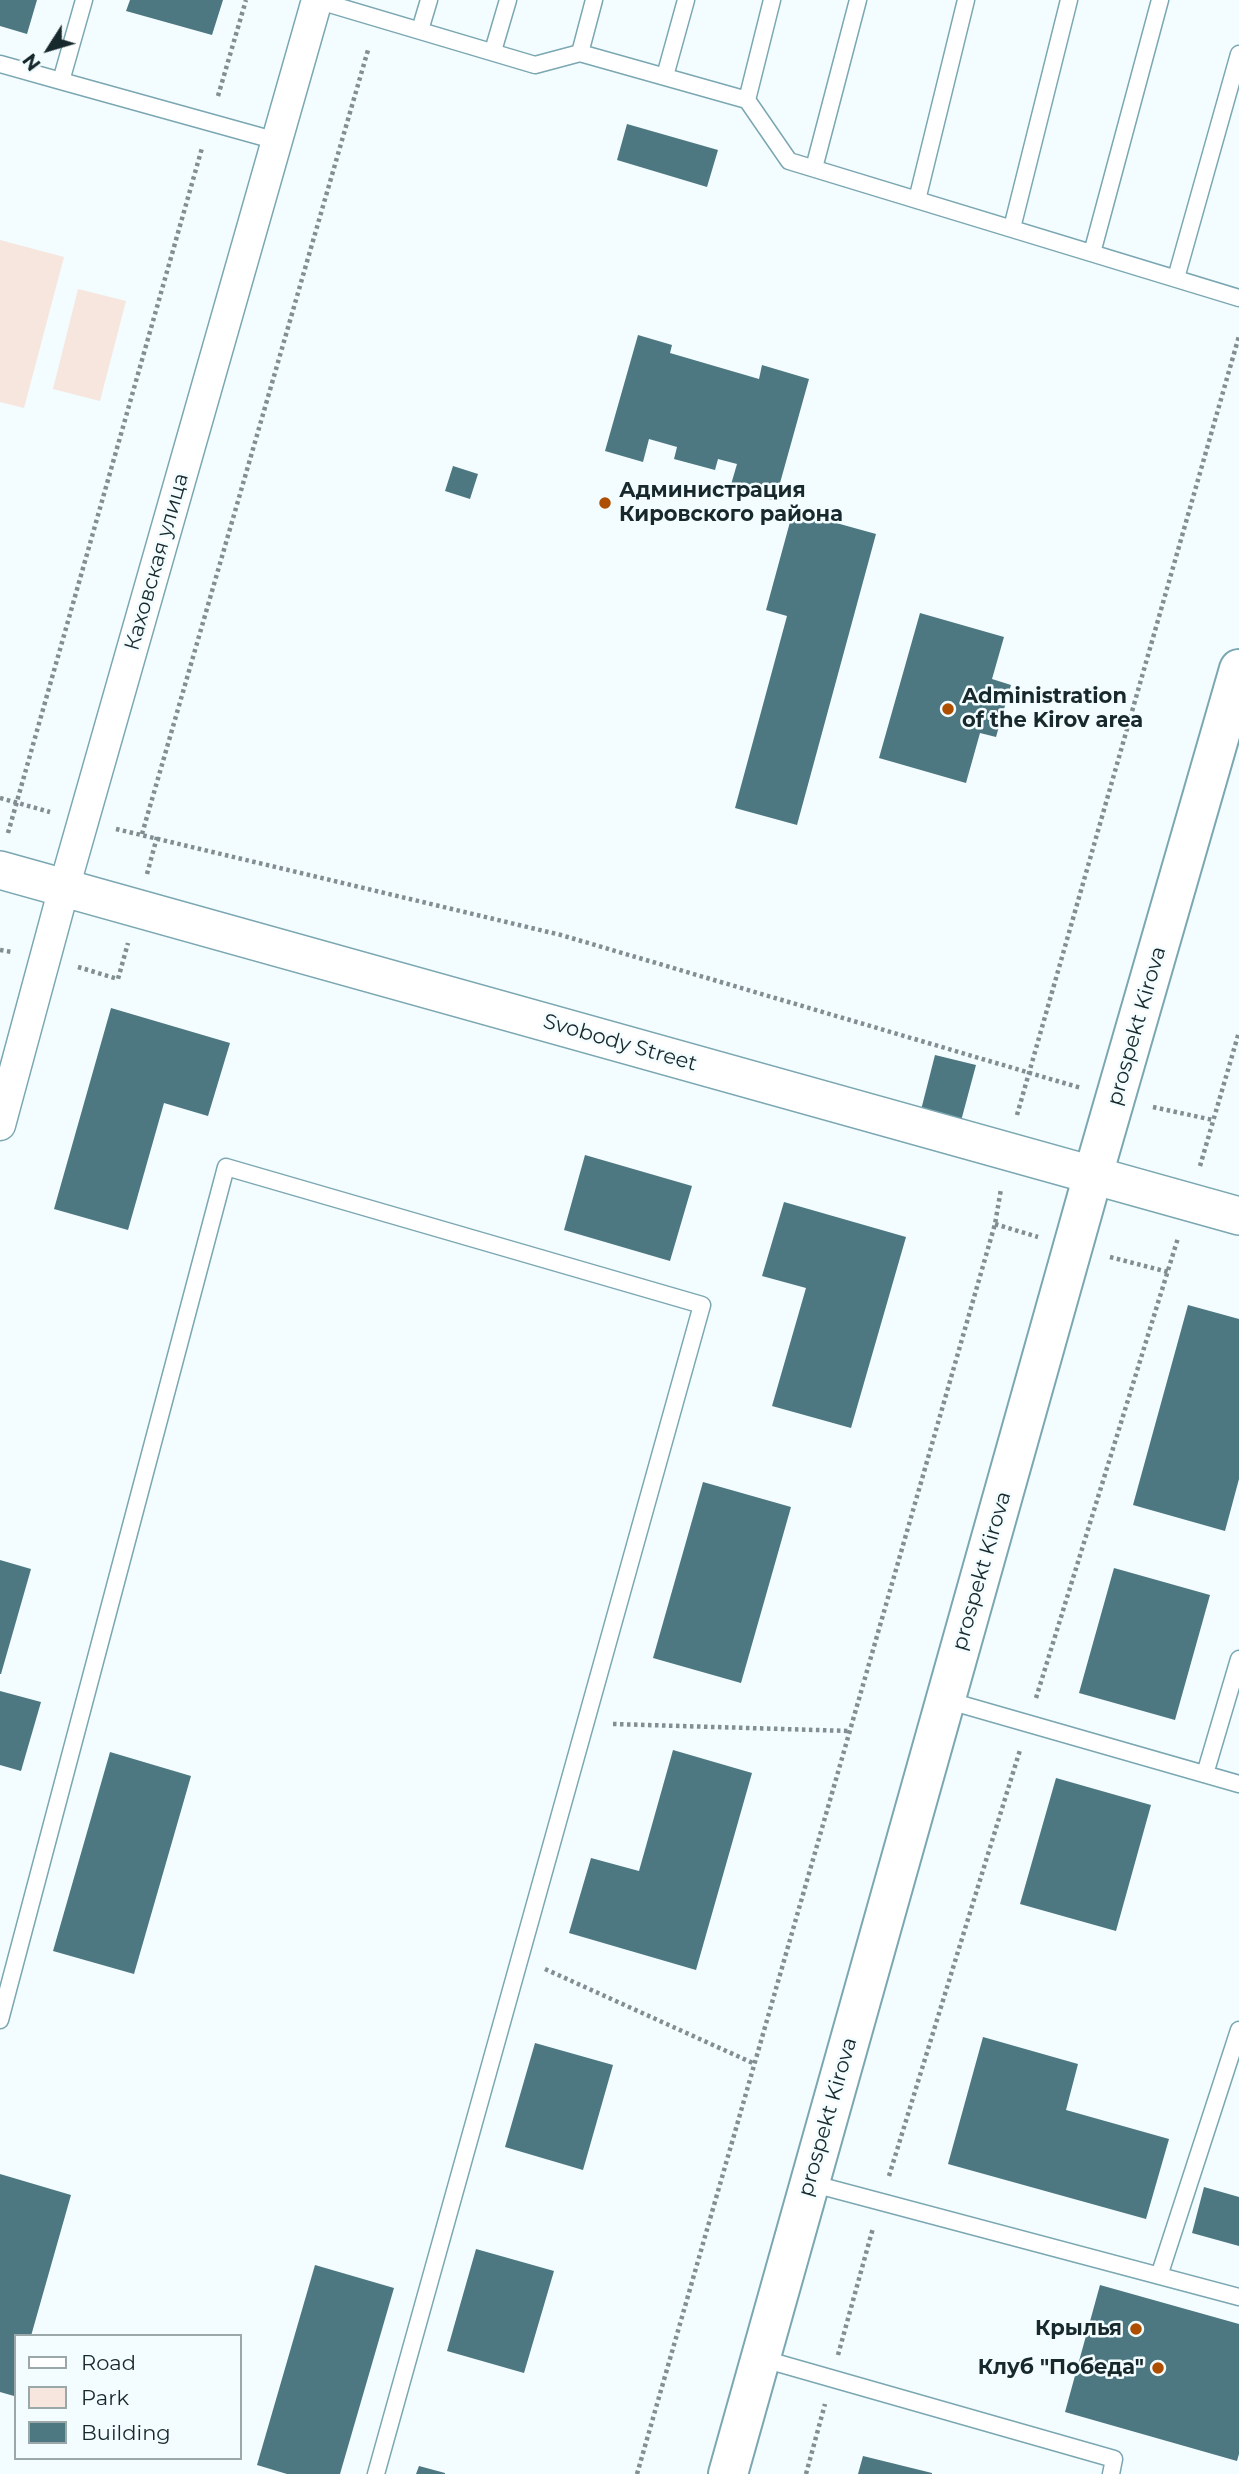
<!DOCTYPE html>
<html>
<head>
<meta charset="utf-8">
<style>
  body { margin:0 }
  #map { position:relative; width:1239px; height:2474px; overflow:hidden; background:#f3fcfe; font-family:Montserrat,sans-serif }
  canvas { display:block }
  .legend { position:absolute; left:14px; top:2334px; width:228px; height:126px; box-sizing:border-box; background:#f3fcfe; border:2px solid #9ba8aa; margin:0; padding:9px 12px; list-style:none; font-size:21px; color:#17292d }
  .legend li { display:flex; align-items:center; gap:14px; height:35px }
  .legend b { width:35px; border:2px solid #9ba8aa }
  .north { position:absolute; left:14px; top:14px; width:70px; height:70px; -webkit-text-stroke:5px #f3fcfe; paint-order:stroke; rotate:233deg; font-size:19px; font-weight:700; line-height:28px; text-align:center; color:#17292d }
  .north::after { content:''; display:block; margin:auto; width:24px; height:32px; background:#17292d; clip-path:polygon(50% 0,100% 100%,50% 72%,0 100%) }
</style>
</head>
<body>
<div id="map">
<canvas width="1239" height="2474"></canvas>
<ul class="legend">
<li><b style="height:9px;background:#fff"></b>Road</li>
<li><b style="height:19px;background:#f7e6de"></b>Park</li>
<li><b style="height:19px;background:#4d7882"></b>Building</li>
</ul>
<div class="north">N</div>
</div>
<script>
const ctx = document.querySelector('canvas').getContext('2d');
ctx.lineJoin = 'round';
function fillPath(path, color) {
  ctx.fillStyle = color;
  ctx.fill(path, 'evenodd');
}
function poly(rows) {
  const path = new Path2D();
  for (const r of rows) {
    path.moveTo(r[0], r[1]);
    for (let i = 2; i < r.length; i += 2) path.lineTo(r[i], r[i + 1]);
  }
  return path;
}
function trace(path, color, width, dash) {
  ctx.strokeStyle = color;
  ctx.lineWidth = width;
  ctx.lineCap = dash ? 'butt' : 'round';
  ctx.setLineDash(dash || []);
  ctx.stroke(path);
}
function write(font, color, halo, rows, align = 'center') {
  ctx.font = font + ' Montserrat,sans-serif';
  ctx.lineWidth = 5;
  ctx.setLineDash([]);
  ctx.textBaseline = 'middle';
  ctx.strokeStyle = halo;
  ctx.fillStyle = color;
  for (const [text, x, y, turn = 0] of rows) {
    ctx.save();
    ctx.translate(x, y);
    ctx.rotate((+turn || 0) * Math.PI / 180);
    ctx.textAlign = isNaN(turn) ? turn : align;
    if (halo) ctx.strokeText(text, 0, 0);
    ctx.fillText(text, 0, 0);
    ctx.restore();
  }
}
const green = poly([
  [0,240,64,257,24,408,0,402],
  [78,289,126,301,100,401,53,389]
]);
const building = poly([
  [0,0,37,0,27,34,0,26],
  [130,0,223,0,212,35,126,11],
  [627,124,718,150,707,187,617,160],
  [638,335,672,345,670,353,759,379,762,365,809,379,775,501,730,488,737,464,718,459,715,470,674,459,677,447,649,439,643,462,605,451],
  [453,466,478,474,470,499,445,491],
  [793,511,876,534,797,825,735,808,787,616,766,610],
  [920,613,1004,637,992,679,1011,685,996,737,980,733,966,783,879,758],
  [111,1008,230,1043,208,1116,164,1103,128,1230,54,1209],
  [935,1055,976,1065,961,1121,921,1110],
  [585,1155,692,1186,670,1261,564,1230],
  [784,1202,906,1237,851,1428,772,1406,806,1288,762,1276],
  [1188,1305,1239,1319,1239,1479,1225,1531,1133,1505],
  [703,1482,791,1507,741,1683,653,1658],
  [0,1560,31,1569,1,1674,0,1674],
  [1114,1568,1210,1595,1175,1720,1079,1693],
  [0,1691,41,1702,21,1771,0,1765],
  [673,1750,752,1773,696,1970,569,1933,591,1858,639,1871],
  [110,1752,191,1776,134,1974,53,1951],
  [1056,1778,1151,1805,1116,1931,1020,1904],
  [983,2037,1078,2064,1066,2110,1169,2139,1146,2219,948,2164],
  [535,2043,613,2065,583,2170,505,2147],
  [0,2174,71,2195,31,2336,16,2336,16,2389,14,2396,0,2392],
  [1204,2187,1239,2197,1239,2246,1192,2233],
  [476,2249,554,2271,524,2373,447,2351],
  [315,2265,394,2288,340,2474,287,2474,257,2465],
  [1100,2285,1239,2324,1239,2454,1237,2461,1065,2412],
  [863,2456,932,2473,932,2474,858,2474],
  [419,2466,445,2473,445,2474,416,2474]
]);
const path = poly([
  [218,96,246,0],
  [0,798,50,812],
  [116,829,561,935,1081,1088],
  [8,833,202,148],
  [142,834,368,50],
  [147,874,157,837],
  [0,950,12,952],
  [78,967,118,979,128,943],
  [1153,1107,1213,1120],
  [1017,1115,1239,336],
  [1200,1166,1239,1032],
  [995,1224,1038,1237],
  [1110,1257,1168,1272],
  [1036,1698,1178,1238],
  [613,1724,850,1731],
  [545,1969,755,2064],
  [889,2176,1020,1750],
  [838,2355,873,2228],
  [637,2474,995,1224,1001,1189],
  [806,2474,825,2404]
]);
const service = poly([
  [316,0,535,65,580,53,747,100,789,161,1239,298],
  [420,30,429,0],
  [493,51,508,0],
  [580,53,594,0],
  [0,64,61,81,84,0],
  [665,76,686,0],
  [61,81,277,141],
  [747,100,772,0],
  [814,168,858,0],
  [917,200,966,0],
  [1012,228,1069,0],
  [1092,253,1160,0],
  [1176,278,1239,54],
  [946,1700,1239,1784],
  [1205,1774,1239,1659],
  [0,2020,226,1167,702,1305,376,2474],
  [810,2183,1239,2297],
  [1159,2276,1239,2030],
  [760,2358,1114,2459,1111,2474]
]);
const minor = poly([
  [0,1125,64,888,317,0]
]);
const tertiary = poly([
  [0,870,1239,1216]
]);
const primary = poly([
  [728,2474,1093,1175,1239,669]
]);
const markers = [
  [605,503,7,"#ad4e00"],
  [948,709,7,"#ad4e00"],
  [1136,2329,7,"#ad4e00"],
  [1158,2368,7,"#ad4e00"]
];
const poiNames = [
  ["Администрация",619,491],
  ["Кировского района",619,515],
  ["Administration",962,697],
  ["of the Kirov area",962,721],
  ["Крылья",1122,2329,"right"],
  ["Клуб \"Победа\"",1144,2368,"right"]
];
const streetNames = [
  ["Каховская улица",157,562,-74],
  ["prospekt Kirova",1137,1026,-74],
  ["Svobody Street",620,1043,16],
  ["prospekt Kirova",982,1571,-74],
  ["prospekt Kirova",828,2117,-74]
];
fillPath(green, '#f7e6de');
fillPath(building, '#4d7882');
trace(service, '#7ba7b2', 19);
trace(minor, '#7ba7b2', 33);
trace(tertiary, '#7ba7b2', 40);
trace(primary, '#7ba7b2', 42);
trace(path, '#818f92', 4.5, [3.5, 3.5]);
trace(service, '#fff', 16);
trace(minor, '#fff', 30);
trace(tertiary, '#fff', 37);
trace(primary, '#fff', 38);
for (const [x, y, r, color] of markers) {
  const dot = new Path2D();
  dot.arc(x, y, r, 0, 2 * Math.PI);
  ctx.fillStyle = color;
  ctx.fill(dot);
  trace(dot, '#f3fcfe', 2.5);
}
write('bold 21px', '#17292d', '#f3fcfe', poiNames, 'left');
write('21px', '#17292d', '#f3fcfe', streetNames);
</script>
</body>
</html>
